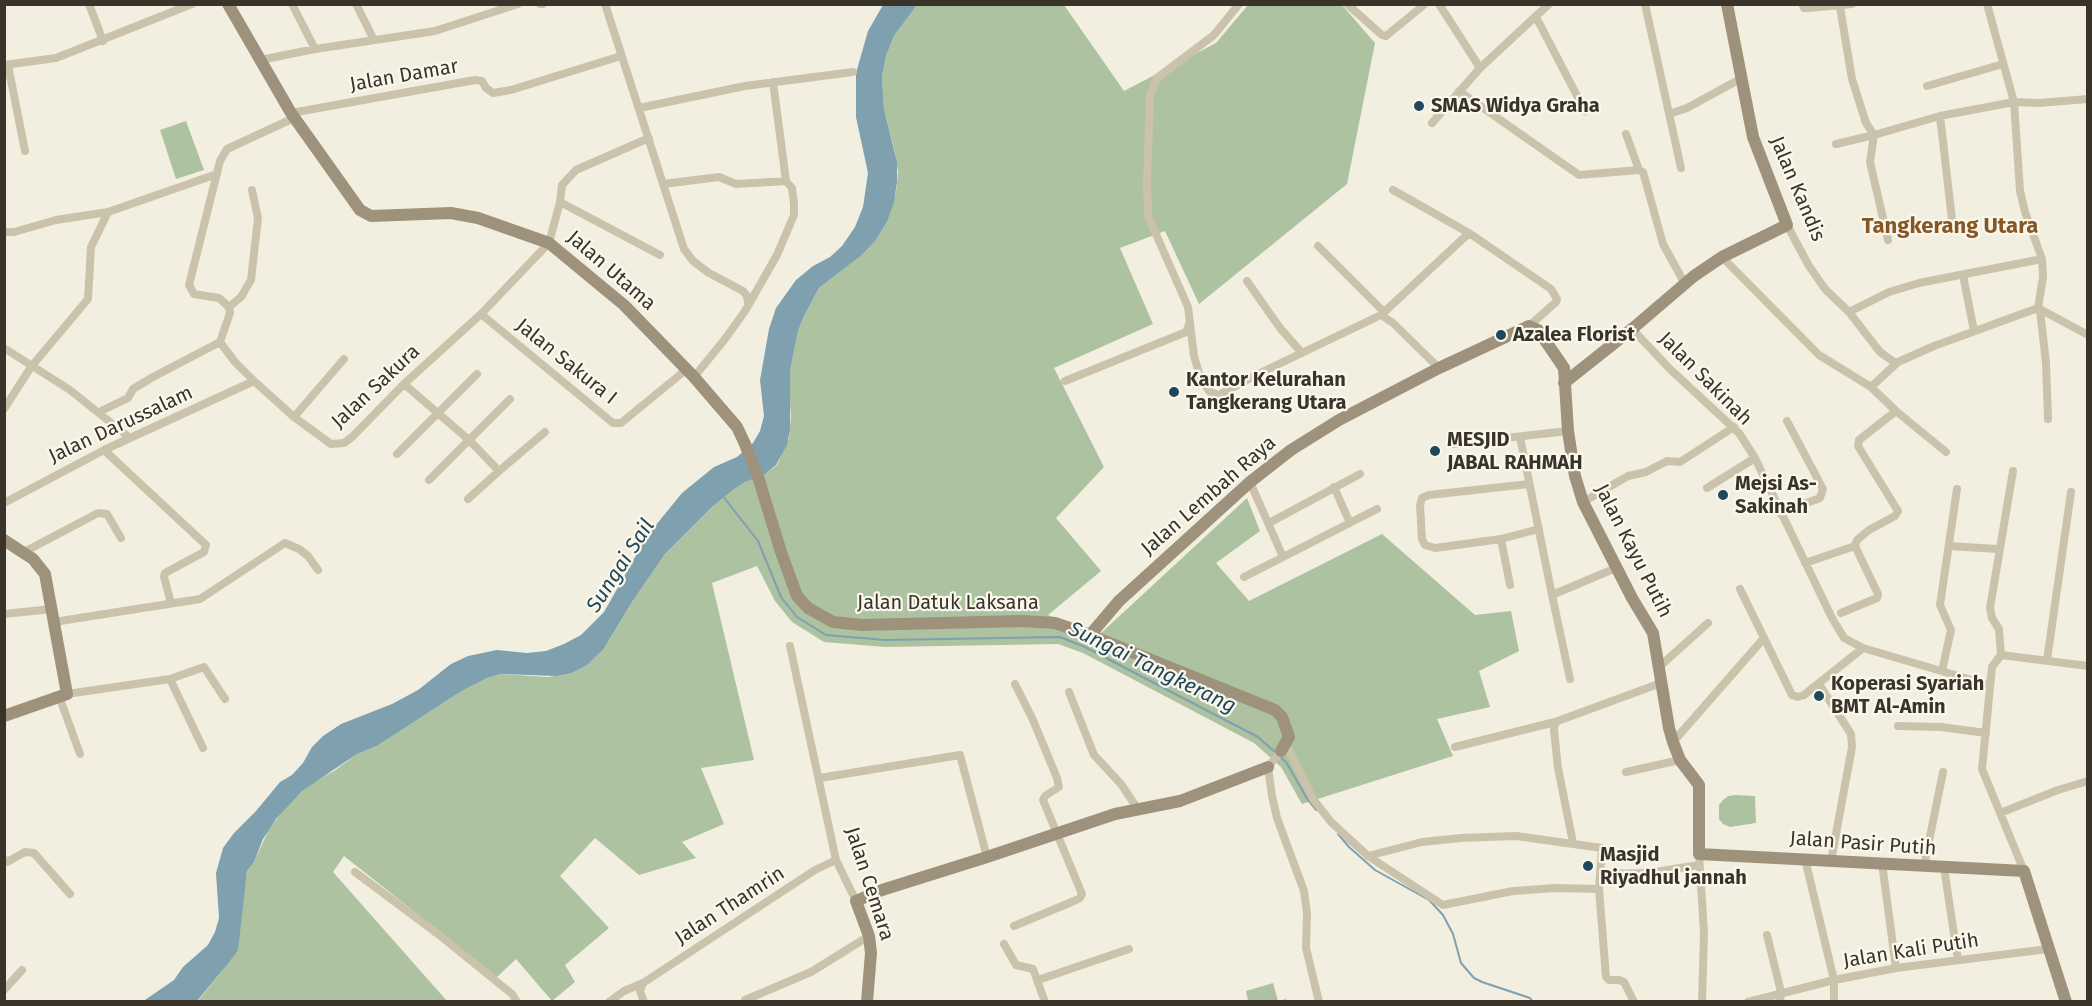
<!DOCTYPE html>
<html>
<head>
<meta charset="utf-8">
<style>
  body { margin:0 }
  #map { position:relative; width:2092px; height:1006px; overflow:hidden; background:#f3efe0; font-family:"Fira Sans",sans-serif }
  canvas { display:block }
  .frame { position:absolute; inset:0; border:6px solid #39332a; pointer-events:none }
</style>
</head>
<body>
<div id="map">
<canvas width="2092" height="1006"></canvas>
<div class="frame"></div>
</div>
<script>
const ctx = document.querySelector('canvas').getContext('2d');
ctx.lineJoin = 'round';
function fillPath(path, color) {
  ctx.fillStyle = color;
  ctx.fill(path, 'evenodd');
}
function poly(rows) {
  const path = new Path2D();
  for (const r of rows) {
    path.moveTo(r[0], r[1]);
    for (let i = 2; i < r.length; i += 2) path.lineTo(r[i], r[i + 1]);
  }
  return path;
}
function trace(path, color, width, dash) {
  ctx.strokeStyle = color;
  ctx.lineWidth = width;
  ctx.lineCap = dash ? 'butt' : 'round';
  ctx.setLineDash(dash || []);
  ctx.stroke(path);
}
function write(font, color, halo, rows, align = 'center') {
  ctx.font = font + ' "Fira Sans",sans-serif';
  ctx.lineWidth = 4.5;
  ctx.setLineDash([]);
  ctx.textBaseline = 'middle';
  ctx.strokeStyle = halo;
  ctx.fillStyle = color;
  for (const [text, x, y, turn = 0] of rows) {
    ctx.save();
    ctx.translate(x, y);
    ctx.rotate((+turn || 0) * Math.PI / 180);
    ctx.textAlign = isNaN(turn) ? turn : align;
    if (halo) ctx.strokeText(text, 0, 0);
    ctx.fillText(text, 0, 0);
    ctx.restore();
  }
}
const green = poly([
  [917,5,1064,5,1124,91,1216,43,1248,5,1342,5,1375,43,1347,184,1199,304,1165,231,1120,248,1153,324,1054,368,1104,467,1056,518,1101,571,1048,615,1100,634,1247,498,1260,531,1216,563,1249,601,1382,534,1475,615,1511,611,1519,651,1479,671,1490,707,1437,719,1453,756,1302,804,1281,767,1254,743,1083,653,1058,644,885,647,824,642,792,622,775,601,757,566,712,583,754,760,701,768,724,824,682,842,696,858,639,875,595,838,560,876,609,928,565,965,575,982,552,1001,516,959,497,977,344,856,333,872,447,1001,197,1002,227,965,243,899,247,871,254,862,269,829,292,799,312,783,334,771,357,754,377,746,460,692,487,678,501,674,548,677,572,673,586,666,603,650,632,602,665,554,712,507,733,490,745,482,763,476,777,465,789,438,791,415,789,397,790,371,798,331,804,316,819,288,862,255,876,240,887,222,896,192,898,172,895,152,884,109,882,77,886,56,894,36],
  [186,121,204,170,176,179,160,130],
  [1736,795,1755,796,1756,823,1730,827,1723,824,1719,819,1719,805,1723,800,1728,796],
  [1273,983,1278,1001,1286,999,1287,1001,1248,1001,1246,991]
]);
const water = poly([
  [883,5,917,5,894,36,886,56,882,77,884,109,897,162,897,182,894,202,887,222,876,240,862,255,819,288,804,316,798,331,790,371,790,430,787,445,776,465,763,476,745,482,733,490,712,507,665,554,632,602,603,650,586,666,572,673,556,676,501,674,487,678,460,692,377,746,357,754,302,791,276,819,263,839,254,862,247,871,238,950,227,965,197,1001,142,1002,174,980,183,967,208,945,215,932,219,918,216,873,223,848,234,833,256,811,280,782,292,775,303,763,312,747,323,736,341,724,392,704,418,690,451,664,468,656,497,650,527,653,546,651,564,644,581,635,604,612,647,536,682,493,714,467,737,457,753,443,760,431,764,416,760,380,769,329,776,308,796,280,813,266,830,257,842,246,855,227,863,207,868,173,856,117,856,73,868,31]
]);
const stream = poly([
  [722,495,758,541,781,597,797,617,826,635,885,640,1060,637,1085,647,1258,737,1286,762,1308,800,1316,810],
  [1338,834,1349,847,1375,870,1429,900,1443,915,1453,934,1461,963,1474,978,1482,982,1530,998,1533,1002]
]);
const street = poly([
  [89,4,103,41],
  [292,4,315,49],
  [356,4,374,40],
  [540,4,543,4],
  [605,4,684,249,693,261,709,273,743,291,747,296,748,303],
  [1239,4,1214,35,1157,78,1150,96,1147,182,1148,216,1188,307,1194,356,1201,380,1210,392,1219,395,1258,374,1381,315,1393,323,1439,368],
  [1347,4,1382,35,1386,36,1425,4],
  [1439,4,1480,68],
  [1645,4,1681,168],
  [1802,4,1804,8,1808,8,1852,4],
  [1987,4,2014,102,2020,191,2025,212,2042,259,2043,277,2038,308],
  [1840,7,1852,79,1866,123,1874,135,1870,162,1888,240],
  [1536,17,1585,111],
  [260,60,315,49,435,31,518,4],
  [4,65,56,58,192,4],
  [8,65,25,151],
  [773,82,786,181],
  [1927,86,2003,64],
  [1459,91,1579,175,1639,170,1643,172,1663,244,1685,284],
  [639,108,745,86,853,72],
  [291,113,475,80,482,81,486,88,493,93,511,90,621,56],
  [1669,114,1687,108,1742,78],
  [1940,116,1953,228],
  [1432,123,1480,68,1549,4],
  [1626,134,1639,170],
  [1836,144,1874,135,1940,116,2014,102,2039,103,2088,99],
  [663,184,719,177,736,184,786,181,792,188,794,204,794,215,777,255,745,311,725,339,694,377],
  [1393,190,1469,233,1551,289,1557,299,1556,302,1529,326],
  [560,202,660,255],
  [1787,225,1809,266,1825,289,1849,312,1880,352,1894,362,1898,362,1934,346,2038,308,2088,335],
  [4,232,14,232,56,220,108,212,217,174],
  [1318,246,1384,312],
  [1722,257,1819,355,1871,387],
  [1963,275,1974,331],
  [1247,281,1280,328,1302,353],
  [229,307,241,297,251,280,258,218,252,190],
  [2040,310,2046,363,2048,419],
  [1849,312,1889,292,1919,283,2042,259],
  [481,314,613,423,621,423,687,369],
  [1381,315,1469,233],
  [1632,329,1671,370,1739,433,1755,458,1832,618,1844,638,1863,648,1989,685],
  [220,342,235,362,254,381,294,417,331,444,344,443,352,437,404,384,481,314,549,243,560,202,562,185,576,170,649,138],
  [4,348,70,390,130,438],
  [1898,362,1871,387,1896,411,1946,452],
  [1065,381,1186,332,1190,322],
  [404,384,469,440,499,471,468,499],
  [4,409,31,367,88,299,91,247,108,212],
  [99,412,128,398,133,389,153,377,220,342,230,313,229,307,219,298,194,294,189,285,220,161,227,149,294,118],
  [294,417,344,359],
  [1520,437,1552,595,1616,568],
  [1452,444,1568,431],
  [104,450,206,545,204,552,165,573,164,577,171,603],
  [397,454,477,374],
  [499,471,545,432],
  [429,480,510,399],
  [1250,482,1283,557],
  [1529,484,1429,495,1422,498,1420,505,1422,539,1425,545,1435,548,1501,539,1539,529],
  [1334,487,1350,523],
  [1707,488,1755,458],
  [1583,502,1628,476,1646,472,1667,461,1680,462,1734,427],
  [4,503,104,450,254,381],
  [1780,513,1820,498,1823,489,1787,421],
  [1269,523,1360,474],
  [1501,539,1510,585],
  [1949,546,1998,549],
  [24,552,98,513,107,514,121,538],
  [1805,563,1855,546,1857,540,1869,530,1895,516,1898,511,1858,446,1859,440,1896,411],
  [1244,577,1377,509],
  [1740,589,1792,695,1798,697,1804,695,1863,648],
  [1552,595,1570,679],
  [1841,613,1877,598,1878,594,1855,546],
  [4,614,52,609],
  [54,622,200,599,285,543,299,549,308,556,318,570],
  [790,646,836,860,856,901],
  [2001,655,1999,629,1992,618,1990,608,2013,471],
  [2047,660,2071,492],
  [1659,667,1708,623],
  [1942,671,1951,630,1940,605,1957,489],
  [170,679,203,748],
  [1819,684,1851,734,1852,747,1831,861],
  [1069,692,1094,755,1121,784,1137,808],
  [67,694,170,679,204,667,225,699],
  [59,696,80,754],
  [1898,726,1941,727,1986,733],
  [1673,742,1764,638],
  [1286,744,1313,799,1331,822,1368,856,1443,905,1513,891,1556,888,1599,889],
  [1455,747,1555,722],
  [1281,751,1268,767,1272,796,1277,818,1304,891,1307,913,1306,948,1319,1002],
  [1626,772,1680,760],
  [820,778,960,755,987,857],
  [2000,813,2058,790,2088,781],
  [1573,843,1558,768,1554,730,1555,722,1661,683],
  [1699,854,1704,933,1702,1002],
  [1368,856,1422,842,1461,838,1516,836,1602,848,1599,889,1606,977,1609,980,1619,980,1624,982,1634,1002],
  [4,859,7,862,25,852,34,853,70,894],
  [1805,859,1834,980,1834,1002],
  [1882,863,1896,968],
  [1924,866,1943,772],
  [1944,868,1958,960],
  [2024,871,1982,769,1992,667,2001,655,2088,666],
  [355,872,438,934,512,994,517,1002],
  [1600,874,1649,873,1699,865],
  [1014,926,1074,901,1080,898,1082,894,1043,800,1045,796,1059,787,1057,778,1033,720,1015,684],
  [1767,935,1781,992,1780,1002],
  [1004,944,1016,965,1033,969,1045,1002],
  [1038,980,1129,949],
  [4,990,22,970],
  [745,1000,811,972,869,936],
  [609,1002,624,991,643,983],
  [644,1002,640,991,643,983,815,870,836,860],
  [1748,1002,1834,980,1896,968,2048,949]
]);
const secondary = poly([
  [228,4,291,113,360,210,371,216,451,213,478,218,549,243,624,305,694,377,737,427,745,444,759,480,781,552,797,596,808,608,833,622,862,625,1022,621,1055,623,1090,635,1275,710,1282,717,1289,737,1281,751],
  [1564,383,1632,329,1694,276,1722,257,1787,225,1753,137,1727,4],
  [4,540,33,559,45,574,67,694,4,716],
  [1090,635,1119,601,1250,482,1291,450,1339,420,1439,368,1529,326,1538,330,1564,368,1568,431,1575,476,1583,502,1632,598,1653,633,1669,728,1673,742,1680,760,1699,785,1699,854,2024,871,2066,1002],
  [867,1002,871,953,869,936,856,901,882,890,987,857,1115,814,1180,801,1268,767]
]);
const markers = [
  [1419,106,6,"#20475a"],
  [1501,335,6,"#20475a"],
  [1174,392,6,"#20475a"],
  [1435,451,6,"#20475a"],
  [1723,495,6,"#20475a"],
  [1819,696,6,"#20475a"],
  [1588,866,6,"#20475a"]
];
const streetNames = [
  ["Jalan Damar",404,76,-10],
  ["Jalan Kandis",1797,189,67],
  ["Jalan Utama",611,271,41],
  ["Jalan Sakura I",566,362,39],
  ["Jalan Sakinah",1705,379,45],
  ["Jalan Sakura",376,387,-43],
  ["Jalan Darussalam",121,425,-25],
  ["Jalan Lembah Raya",1209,496,-41],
  ["Jalan Kayu Putih",1633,551,63],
  ["Jalan Datuk Laksana",948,603],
  ["Jalan Pasir Putih",1863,844,4],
  ["Jalan Cemara",869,884,72],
  ["Jalan Thamrin",730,906,-33],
  ["Jalan Kali Putih",1911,951,-9]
];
const poiNames = [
  ["SMAS Widya Graha",1431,106],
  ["Azalea Florist",1513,335],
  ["Kantor Kelurahan",1186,380],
  ["Tangkerang Utara",1186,403],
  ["MESJID",1447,440],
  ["JABAL RAHMAH",1447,463],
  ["Mejsi As-",1735,484],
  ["Sakinah",1735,507],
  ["Koperasi Syariah",1831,684],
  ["BMT Al-Amin",1831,707],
  ["Masjid",1600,855],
  ["Riyadhul jannah",1600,878]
];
const waterNames = [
  ["Sungai Sail",621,566,-57],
  ["Sungai Tangkerang",1152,668,26]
];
const quarterNames = [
  ["Tangkerang Utara",1950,227]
];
fillPath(green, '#adc2a0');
fillPath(water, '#7fa0af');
trace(stream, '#7fa0af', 2);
trace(street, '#cbc2ac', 8);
trace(secondary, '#9f927d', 12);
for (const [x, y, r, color] of markers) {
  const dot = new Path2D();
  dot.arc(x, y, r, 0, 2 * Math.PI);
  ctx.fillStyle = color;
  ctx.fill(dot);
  trace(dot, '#faf7ec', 2);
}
write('20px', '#39332a', '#faf7ec', streetNames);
write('bold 20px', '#39332a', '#faf7ec', poiNames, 'left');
write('italic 21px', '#20475a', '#faf7ec', waterNames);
write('bold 22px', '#865625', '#faf7ec', quarterNames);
</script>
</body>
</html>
